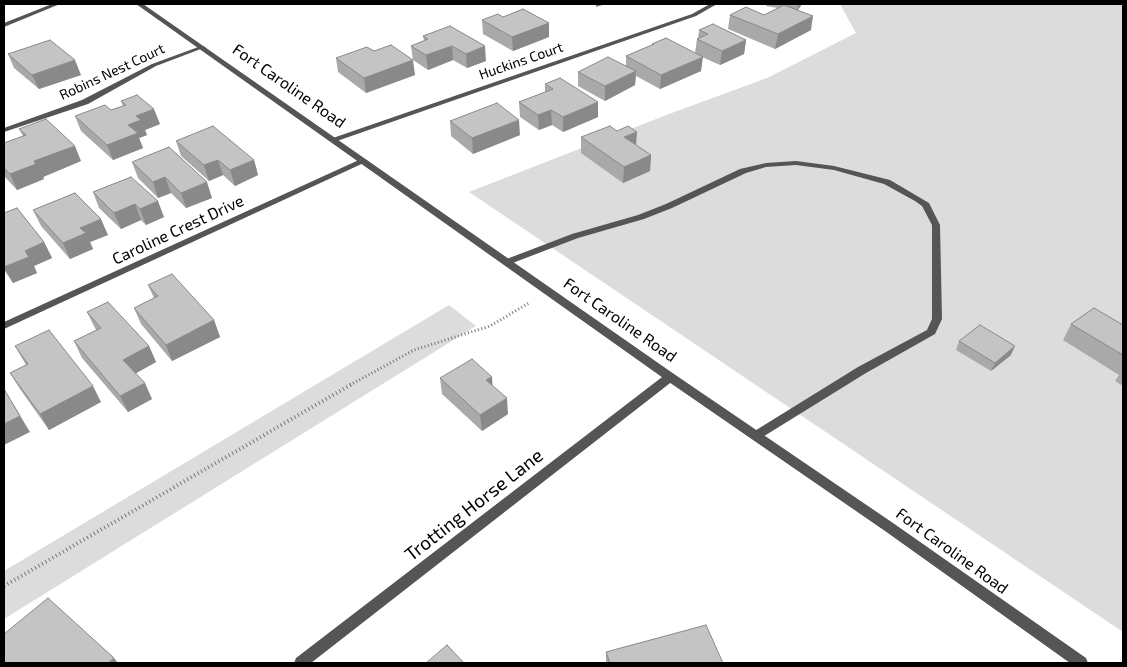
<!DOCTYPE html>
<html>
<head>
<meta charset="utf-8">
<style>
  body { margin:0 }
  #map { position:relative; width:1127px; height:667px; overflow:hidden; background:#fff; font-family:"Exo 2",sans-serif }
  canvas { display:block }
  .frame { position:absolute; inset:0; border:5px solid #000; pointer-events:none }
</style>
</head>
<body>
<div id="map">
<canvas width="1127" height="667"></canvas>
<div class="frame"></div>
</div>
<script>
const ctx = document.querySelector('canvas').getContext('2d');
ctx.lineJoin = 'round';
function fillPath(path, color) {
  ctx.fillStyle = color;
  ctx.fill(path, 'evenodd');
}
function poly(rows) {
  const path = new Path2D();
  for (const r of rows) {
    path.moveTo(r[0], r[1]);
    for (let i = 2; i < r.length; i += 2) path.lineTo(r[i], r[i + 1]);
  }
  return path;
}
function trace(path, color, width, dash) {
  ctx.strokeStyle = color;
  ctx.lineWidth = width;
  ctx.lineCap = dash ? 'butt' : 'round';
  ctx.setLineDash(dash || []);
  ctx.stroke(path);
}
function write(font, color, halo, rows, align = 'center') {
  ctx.font = font + ' "Exo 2",sans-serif';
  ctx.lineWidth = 4.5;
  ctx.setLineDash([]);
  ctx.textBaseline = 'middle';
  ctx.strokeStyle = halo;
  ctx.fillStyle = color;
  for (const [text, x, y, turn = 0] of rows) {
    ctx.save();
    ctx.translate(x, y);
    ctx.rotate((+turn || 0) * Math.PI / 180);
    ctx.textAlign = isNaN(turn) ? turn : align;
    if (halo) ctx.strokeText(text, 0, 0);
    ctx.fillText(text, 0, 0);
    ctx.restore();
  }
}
const green = poly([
  [840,4,1123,4,1123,632,469,192,669,114,767,78,856,33],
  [449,305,476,326,4,619,4,571]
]);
const pathFar1 = poly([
  [350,385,414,350,490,326,529,303]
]);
const path = poly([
  [4,586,352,384]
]);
const service = poly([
  [52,4,60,4,4,27,4,23,52,4],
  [796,161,834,166,890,180,929,203,940,225,942,319,935,334,866,373,761,438,757,439,753,438,751,435,753,432,858,367,927,330,932,319,932,225,922,206,915,201,884,184,834,170,796,165,766,167,746,173,672,208,644,219,578,238,510,264,507,265,502,262,504,260,572,234,638,215,666,204,740,169,766,163,796,161]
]);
const minor = poly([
  [710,4,717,4,696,16,337,141,334,141,330,139,692,14,710,4],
  [201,46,206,47,156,66,88,104,4,132,4,128,82,100,152,64,201,46],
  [361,159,364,159,368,161,4,329,4,322,361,159],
  [670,373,674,374,675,377,674,380,311,663,294,663,296,658,666,374,670,373]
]);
const tertiary = poly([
  [136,4,143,4,674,374,893,523,1086,658,1088,663,1070,663,885,531,666,380,136,4]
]);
const wall = poly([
  [766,4,802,4,798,10,811,30,775,49,728,29,730,15,764,15,778,8,766,6],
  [503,17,549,23,549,37,513,51,483,34,482,20],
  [450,26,486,61,467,68,453,60,428,70,413,60,411,46,424,41,423,36],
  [699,30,746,40,744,54,720,65,702,57,701,71,660,89,636,76,635,85,605,101,578,86,578,72,626,66,626,56,652,45,652,44,695,53,697,39,698,38],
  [374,51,415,75,366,93,338,72,336,58],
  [8,54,81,75,39,89,14,68],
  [545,84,598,117,563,132,552,125,539,130,520,117,519,102,545,92],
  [121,101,160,124,145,130,147,135,139,138,143,148,113,160,81,131,75,116,111,110,123,106],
  [450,121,520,135,473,154,451,136],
  [19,129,81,161,43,177,44,179,17,190,4,176,4,143,23,136],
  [581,137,636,145,651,155,650,171,623,183,581,153],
  [176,141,254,160,258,175,235,186,223,175,209,181,181,156],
  [132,162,212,198,186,208,171,193,158,198,138,178],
  [131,177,164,217,146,225,141,220,121,229,99,208,93,192],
  [33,210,108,235,90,242,93,249,70,259,41,226],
  [4,213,44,242,52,258,34,266,37,273,13,283,4,270],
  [148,285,214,320,220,337,172,361,141,324,134,308,154,298],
  [87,312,149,346,156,362,136,373,152,399,128,412,82,358,74,341,96,330],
  [1071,324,1123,325,1123,386,1115,381,1119,375,1063,340],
  [959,341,1011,355,991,371,956,350],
  [15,346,101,402,49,430,20,389,10,373,26,365],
  [492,377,492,385,508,414,482,431,442,394,440,378],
  [606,652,723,663,606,663]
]);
const shadedWall = poly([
  [596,4,606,4,596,7],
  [799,4,802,4,797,11],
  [813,16,811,30,775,49,778,34],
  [549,23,549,37,513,51,512,37],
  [746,40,744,54,720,65,722,51],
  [452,46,453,60,428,70,426,55],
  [485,46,486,61,467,68,466,54],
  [703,57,701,71,660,89,661,75],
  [75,60,81,75,39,89,32,75],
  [413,60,415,75,366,93,364,78],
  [636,71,635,85,605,101,605,86],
  [598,102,598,117,563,132,563,117],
  [154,109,160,124,145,130,147,135,139,138,143,148,113,160,107,145,136,116],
  [551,110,552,125,539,130,538,115],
  [519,120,520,135,473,154,472,138],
  [637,132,636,147,624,137],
  [75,146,81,161,43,177,44,179,17,190,10,174,34,161],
  [651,155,650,171,623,183,624,167],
  [218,160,223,175,209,181,204,165],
  [254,160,258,175,235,186,230,170],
  [165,177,171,193,158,198,153,182],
  [207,182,212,198,186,208,181,193],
  [158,201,164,217,146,225,140,209],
  [135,204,141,220,121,229,114,213],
  [101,219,108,235,90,242,93,249,70,259,63,243,80,228],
  [44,242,52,258,34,266,37,273,13,283,4,267,25,251],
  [214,320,220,337,172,361,166,345],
  [149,346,156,362,131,376,123,360],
  [1015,346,1011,355,991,371,995,363],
  [492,377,493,393,486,380],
  [145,383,152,399,128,412,120,396],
  [93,386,101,402,49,430,40,414],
  [7,394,30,432,4,445,4,424],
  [507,398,508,414,482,431,480,415],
  [114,658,118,663,108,663]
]);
const building = poly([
  [784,5,813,16,778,34,730,15,746,7,764,15,784,5],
  [523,9,549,23,512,37,482,20,498,14,503,17,523,9],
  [713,24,746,40,722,51,697,39,708,34,699,30,713,24],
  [450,26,485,46,466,54,452,46,426,55,411,46,428,39,423,36,450,26],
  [666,38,703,57,661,75,626,56,654,44,652,44,666,38],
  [50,40,75,60,32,75,8,54,50,40],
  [391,45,413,60,364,78,336,58,367,47,374,51,391,45],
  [608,57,636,71,605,86,578,72,608,57],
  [560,78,598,102,563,117,551,110,538,115,519,102,553,89,545,84,560,78],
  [137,95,154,109,136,116,141,120,128,125,138,133,107,145,75,116,105,105,111,110,126,105,121,101,137,95],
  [497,103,519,120,472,138,450,121,497,103],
  [46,119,75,146,34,161,36,164,10,174,4,168,4,143,26,135,19,129,46,119],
  [213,126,254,160,230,170,218,160,204,165,176,141,213,126],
  [610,126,617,131,628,126,637,132,624,137,651,155,624,167,581,137,610,126],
  [169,147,207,182,181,193,165,177,153,182,132,162,169,147],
  [131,177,158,201,140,209,135,204,114,213,93,192,131,177],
  [75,193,101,219,80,228,86,233,63,243,33,210,75,193],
  [17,208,44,242,25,251,29,257,4,267,4,213,17,208],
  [172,274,214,320,166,345,134,308,158,296,148,285,172,274],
  [108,302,149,346,123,360,145,383,120,396,74,341,101,328,87,312,108,302],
  [1094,308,1123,325,1123,355,1071,324,1094,308],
  [980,325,1015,346,995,363,959,341,980,325],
  [49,330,93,386,40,414,10,373,28,364,15,346,49,330],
  [472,359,492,377,486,380,507,398,480,415,440,378,472,359],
  [4,389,20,416,4,424,4,389],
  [48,598,114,658,108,663,4,663,4,634,48,598],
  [706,625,723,663,610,663,606,652,706,625],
  [447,645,464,663,426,663,447,645]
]);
const farStreetnames = [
  ["Huckins Court",521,61,-19],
  ["Robins Nest Court",112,72,-25]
];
const streetNames = [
  ["Fort Caroline Road",289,86,35],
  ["Caroline Crest Drive",178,230,-25],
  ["Fort Caroline Road",620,320,35],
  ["Fort Caroline Road",952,551,36]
];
const nearStreetnames = [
  ["Trotting Horse Lane",474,505,-38]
];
fillPath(green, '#dcdcdc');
trace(pathFar1, '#777', 3, [1, 2.5]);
trace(path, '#777', 4, [1, 3]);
fillPath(service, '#555');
fillPath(minor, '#555');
fillPath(tertiary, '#555');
fillPath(wall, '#a9a9a9');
fillPath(shadedWall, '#898989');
fillPath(building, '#c4c4c4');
trace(building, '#898989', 1);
write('14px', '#000', '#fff', farStreetnames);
write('16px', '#000', '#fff', streetNames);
write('19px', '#000', '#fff', nearStreetnames);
</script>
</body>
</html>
